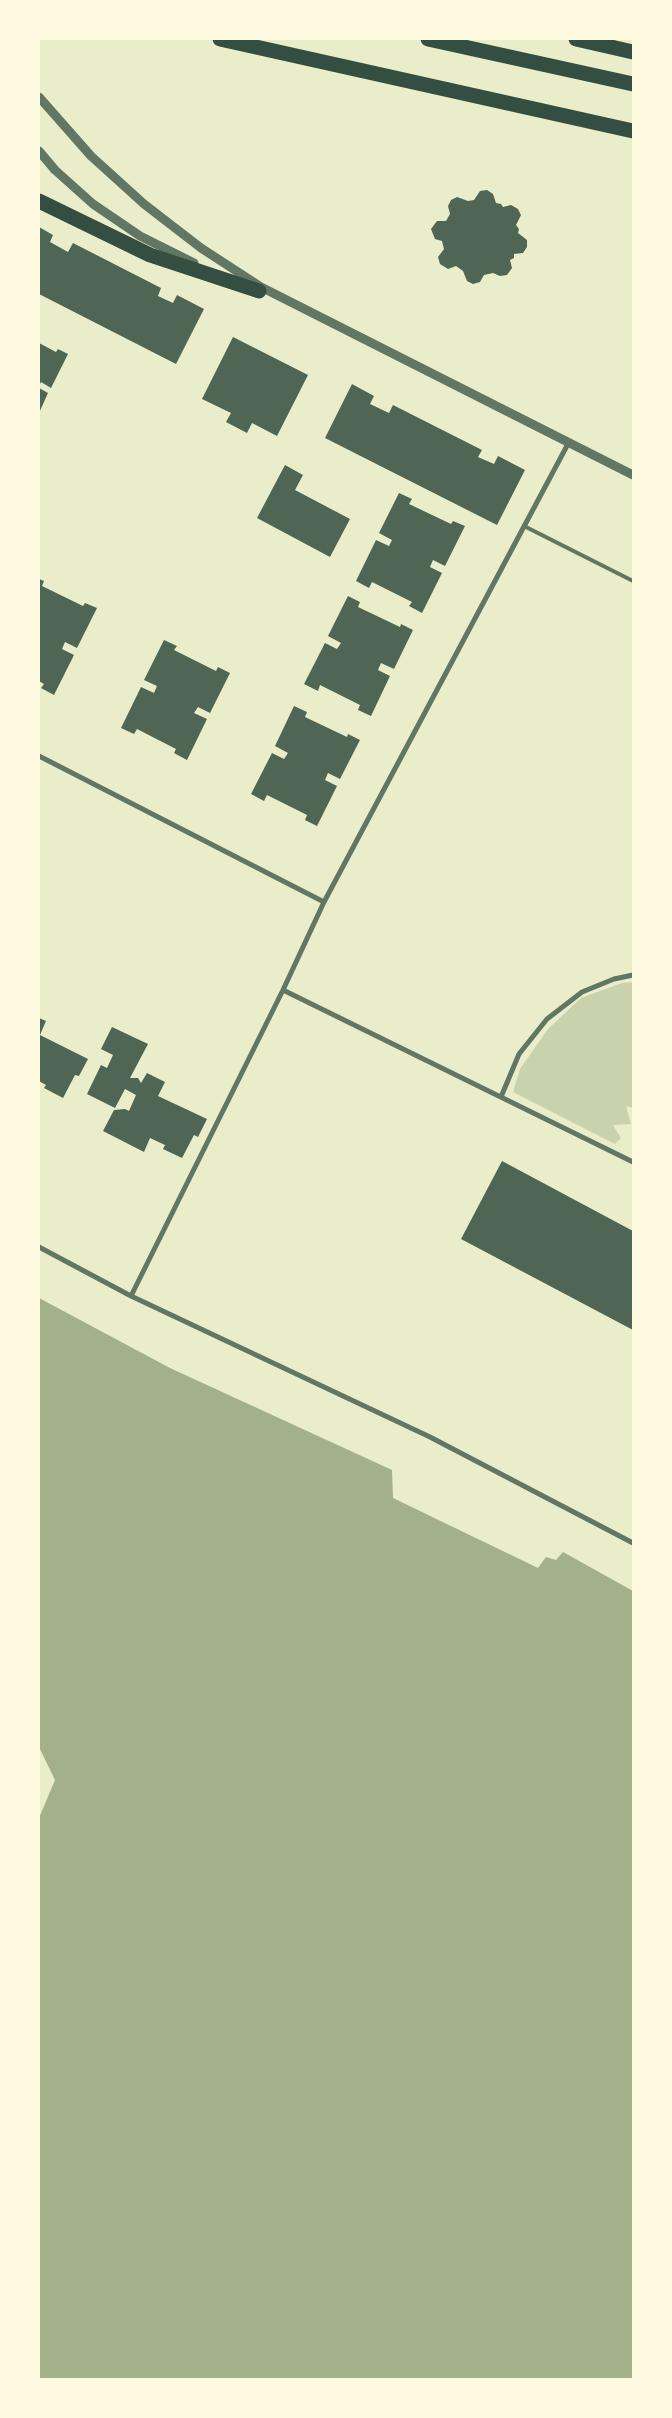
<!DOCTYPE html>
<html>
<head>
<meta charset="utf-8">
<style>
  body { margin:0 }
  #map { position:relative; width:672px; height:2418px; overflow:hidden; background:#e9edc9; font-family:"Space Grotesk",sans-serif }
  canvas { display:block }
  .frame { position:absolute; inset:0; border:40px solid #fefae0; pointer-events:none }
</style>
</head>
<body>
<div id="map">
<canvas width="672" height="2418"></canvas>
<div class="frame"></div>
</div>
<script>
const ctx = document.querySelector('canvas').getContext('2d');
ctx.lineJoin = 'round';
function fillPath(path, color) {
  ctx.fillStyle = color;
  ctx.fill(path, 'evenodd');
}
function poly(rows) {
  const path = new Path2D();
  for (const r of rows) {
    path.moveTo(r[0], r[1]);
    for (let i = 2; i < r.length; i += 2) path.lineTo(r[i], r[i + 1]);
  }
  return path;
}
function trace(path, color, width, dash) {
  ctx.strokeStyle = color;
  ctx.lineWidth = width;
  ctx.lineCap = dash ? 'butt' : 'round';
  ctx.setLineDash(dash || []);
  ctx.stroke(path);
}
const green = poly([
  [633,982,633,1108,626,1106,631,1124,613,1125,621,1138,615,1144,513,1092,520,1069,548,1029,581,998,622,983]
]);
const water = poly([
  [39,1298,170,1368,392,1470,393,1498,538,1568,546,1557,556,1560,563,1552,633,1591,633,2379,39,2379,39,1818,55,1780,39,1747]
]);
const building = poly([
  [487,190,493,194,496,203,501,204,503,207,511,205,518,209,521,215,516,225,519,229,518,233,527,240,527,247,523,253,514,254,514,258,510,260,512,268,507,275,500,276,493,273,484,275,480,282,473,284,467,281,463,271,456,266,448,269,440,264,438,257,444,249,442,241,435,239,431,229,437,221,446,221,450,214,448,206,451,200,457,197,468,201,474,200,480,191],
  [39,227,53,235,50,242,68,252,73,243,161,288,158,296,173,303,177,295,204,309,176,364,39,294],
  [233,337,308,375,277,436,252,423,247,433,226,422,231,413,202,399],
  [39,343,56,352,58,349,68,354,51,388,41,382,39,386],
  [352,384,374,396,370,404,389,413,393,405,482,450,478,457,494,464,498,456,525,470,497,525,325,438],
  [39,388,48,393,39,413],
  [285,465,303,475,295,490,350,519,330,557,257,518],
  [399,493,412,499,409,504,451,524,453,521,465,526,445,566,433,560,430,567,442,573,422,613,409,606,412,602,372,582,369,588,356,581,376,540,389,546,392,540,379,533],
  [39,579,44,581,42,586,83,606,85,603,97,608,77,648,65,642,62,649,74,655,54,695,41,688,44,684,39,681],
  [348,596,360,602,358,607,400,627,401,624,413,630,394,669,381,663,378,670,390,676,371,716,358,710,360,705,320,685,318,691,304,684,325,643,337,649,341,643,328,636],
  [164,640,177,646,174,650,216,671,218,667,230,673,210,713,198,707,194,713,207,719,187,760,174,753,176,749,137,729,134,734,121,728,141,687,154,693,157,686,144,680],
  [294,706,307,712,305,717,347,737,348,734,360,740,340,779,328,773,325,780,337,786,317,826,305,820,307,815,267,795,264,801,251,794,272,753,284,759,288,753,275,746],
  [39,1018,46,1021,40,1035,88,1059,79,1076,75,1075,63,1098,44,1088,46,1085,39,1081],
  [112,1027,148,1044,130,1078,138,1078,141,1083,147,1073,165,1082,158,1096,207,1119,198,1137,194,1135,182,1158,163,1149,165,1145,150,1138,144,1152,103,1131,114,1110,125,1109,129,1111,136,1095,125,1089,115,1108,87,1094,101,1065,107,1068,113,1055,101,1049],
  [502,1161,633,1231,633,1330,461,1239]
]);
const service = poly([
  [524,526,633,581]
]);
const minor = poly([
  [39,756,324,902],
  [283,990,633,1162],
  [501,1097,519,1054,547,1019,582,992,614,979,633,975],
  [39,1247,131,1296,430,1437,633,1543],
  [131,1296,283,990,324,902,569,442]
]);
const tertiary = poly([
  [39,97,91,156,144,204,201,248,261,287,633,475],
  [39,151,55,170,93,204,140,236,194,263]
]);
const motorway = poly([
  [220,39,633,131],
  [428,39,633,84],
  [576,39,633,52],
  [39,201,150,255,259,291]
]);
fillPath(green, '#cad2ad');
fillPath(water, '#a3b18a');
fillPath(building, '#4f6655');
trace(service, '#617663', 4);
trace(minor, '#617663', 5);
trace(tertiary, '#617663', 9);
trace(motorway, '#344e41', 15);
</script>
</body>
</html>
